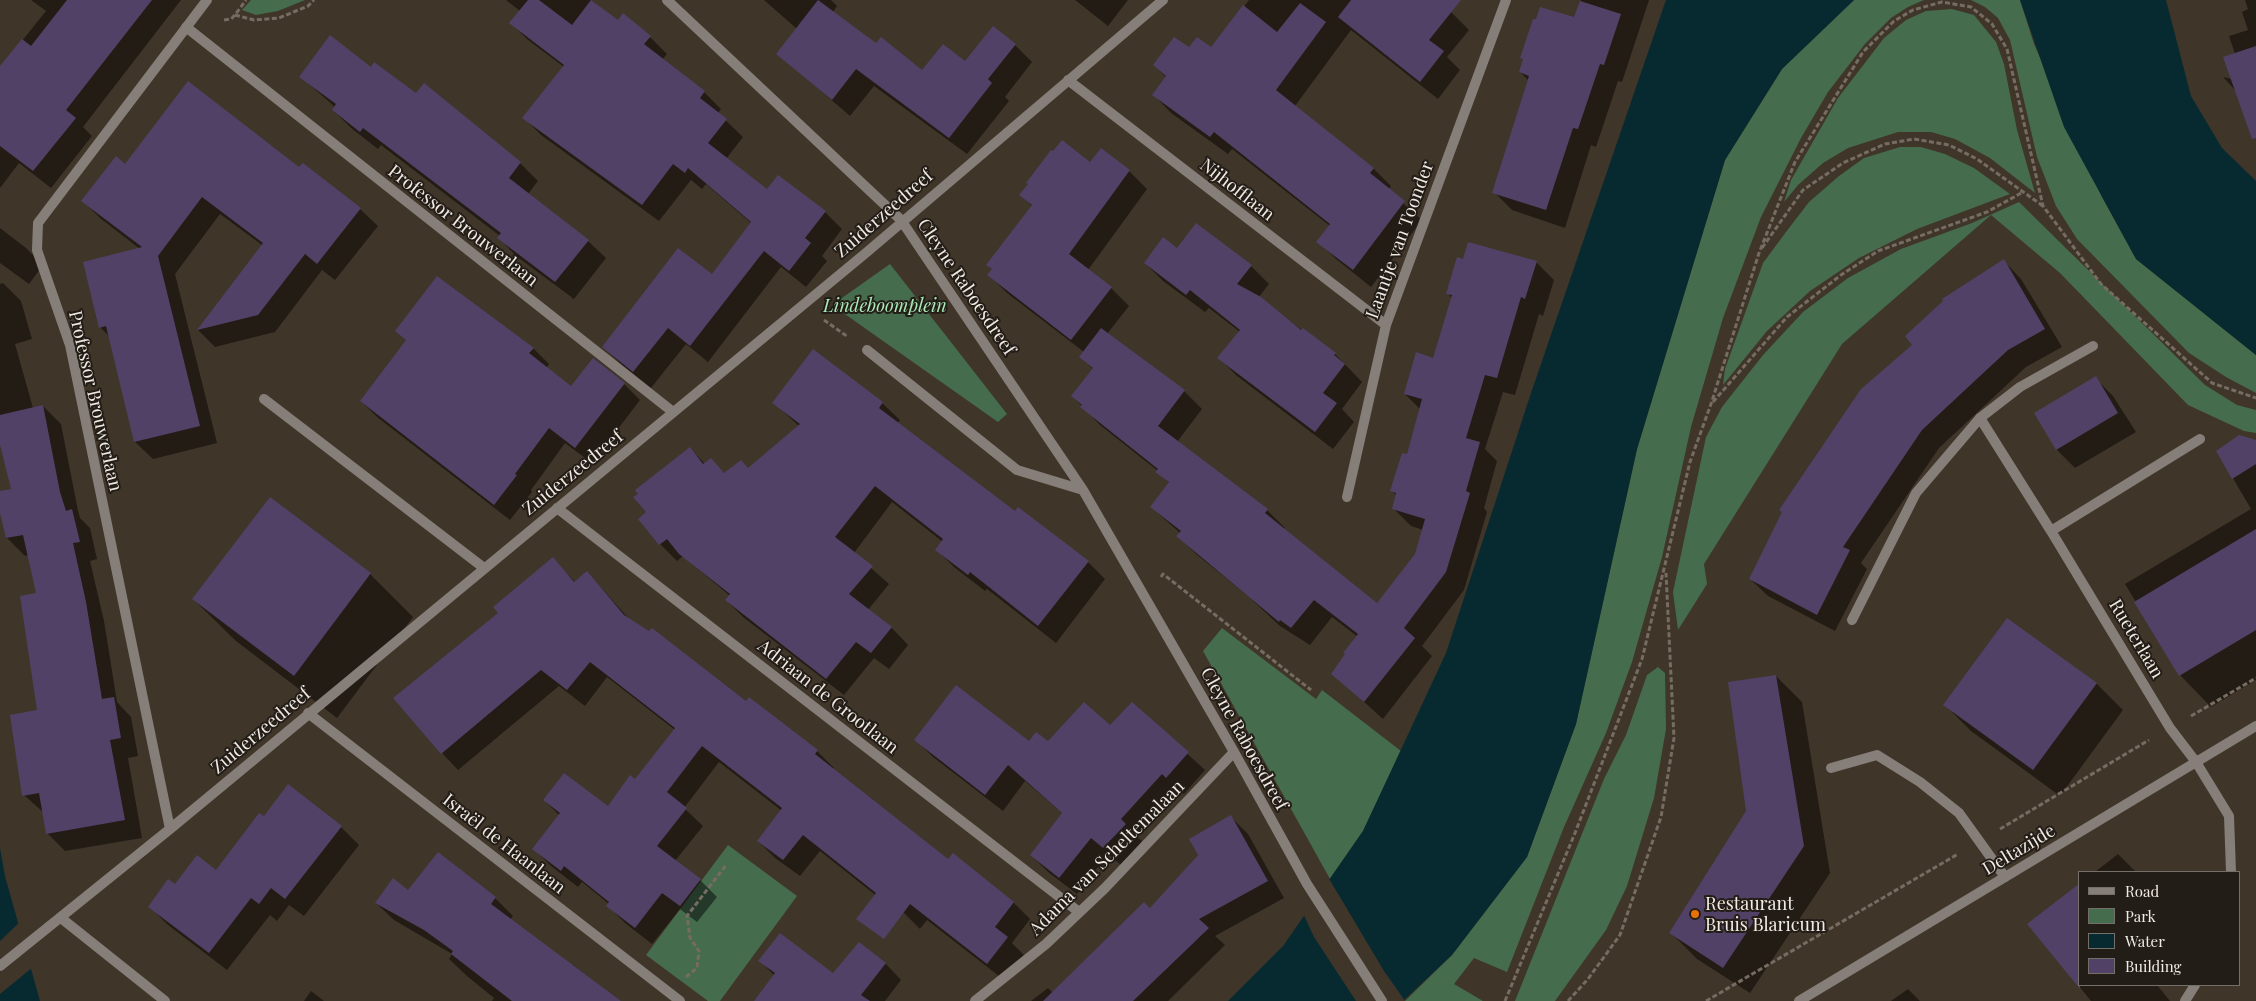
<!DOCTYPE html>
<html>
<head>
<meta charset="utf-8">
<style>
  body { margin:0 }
  #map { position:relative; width:2256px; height:1001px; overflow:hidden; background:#403529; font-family:"Playfair Display",serif }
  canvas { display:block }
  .legend { position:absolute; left:2078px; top:871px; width:162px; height:115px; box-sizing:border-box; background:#231d18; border:1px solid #756f69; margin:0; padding:6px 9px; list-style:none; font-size:15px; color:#f1eae3 }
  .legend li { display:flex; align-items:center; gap:10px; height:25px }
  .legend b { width:25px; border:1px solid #756f69 }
</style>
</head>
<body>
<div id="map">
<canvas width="2256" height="1001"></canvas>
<ul class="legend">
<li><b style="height:6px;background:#857e79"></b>Road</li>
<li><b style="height:14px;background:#456c4d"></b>Park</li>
<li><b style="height:14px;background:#072a31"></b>Water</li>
<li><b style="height:14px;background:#524167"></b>Building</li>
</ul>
</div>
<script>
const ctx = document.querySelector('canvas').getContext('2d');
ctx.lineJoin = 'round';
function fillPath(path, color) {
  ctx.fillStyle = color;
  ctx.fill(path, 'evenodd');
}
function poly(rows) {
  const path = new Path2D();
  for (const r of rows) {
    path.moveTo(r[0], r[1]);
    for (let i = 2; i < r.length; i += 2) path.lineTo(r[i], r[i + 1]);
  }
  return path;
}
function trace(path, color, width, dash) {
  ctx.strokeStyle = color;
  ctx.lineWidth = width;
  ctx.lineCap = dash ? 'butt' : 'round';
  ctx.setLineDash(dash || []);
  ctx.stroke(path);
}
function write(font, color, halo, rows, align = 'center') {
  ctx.font = font + ' "Playfair Display",serif';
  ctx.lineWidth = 4;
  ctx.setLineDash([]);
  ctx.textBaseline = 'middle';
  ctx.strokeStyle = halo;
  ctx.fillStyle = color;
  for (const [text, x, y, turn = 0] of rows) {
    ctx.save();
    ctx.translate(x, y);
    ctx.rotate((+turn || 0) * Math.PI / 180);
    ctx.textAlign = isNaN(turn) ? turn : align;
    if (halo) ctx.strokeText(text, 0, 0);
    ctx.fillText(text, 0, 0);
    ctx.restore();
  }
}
const green = poly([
  [251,0,305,0,278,11,256,15,242,10],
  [1854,0,1924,0,1908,7,1891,18,1865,44,1828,92,1801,138,1761,217,1723,318,1691,427,1662,557,1632,662,1606,733,1564,827,1507,972,1474,958,1454,984,1483,1001,1405,1001,1452,955,1527,857,1576,724,1637,449,1725,160,1782,69],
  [1971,0,2020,0,2034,44,2102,197,2136,259,2256,355,2256,393,2226,377,2189,353,2077,239,2056,206,2037,157,2010,40,1998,18,1985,7],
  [1952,9,1974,15,1996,42,2004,64,2017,130,2035,193,1990,158,1955,139,1931,132,1898,132,1848,148,1823,163,1798,185,1784,202,1791,180,1838,98,1884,38,1906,20,1926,11],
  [1900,147,1921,147,1945,154,1974,168,2010,194,1917,229,1859,258,1810,291,1767,331,1723,385,1725,369,1763,263,1786,232,1809,202,1839,176,1864,158],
  [2019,202,2205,385,2237,405,2256,410,2256,433,2244,431,2188,405,2060,273,1991,215,1842,344,1704,564,1707,584,1678,630,1673,592,1706,437,1722,407,1763,355,1803,312,1848,278,1901,249,1972,223],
  [890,264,1007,414,998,422,832,305],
  [1222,628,1316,699,1322,690,1401,751,1363,831,1330,879,1203,651],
  [1658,667,1665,673,1666,729,1654,798,1627,886,1606,930,1555,1001,1515,1001,1604,779,1626,735,1647,675],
  [728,845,797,896,720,1001,708,1001,646,955]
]);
const water = poly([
  [1666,0,1854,0,1782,69,1725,160,1637,449,1576,724,1527,857,1452,955,1403,1001,1228,1001,1283,946,1363,831,1446,653,1531,393],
  [2020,0,2166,0,2191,96,2222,148,2256,181,2256,355,2136,259,2064,127],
  [0,848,5,876,40,1001,0,1001]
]);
const pier = poly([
  [1328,877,1384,971,1405,1001,1356,1001,1314,937,1303,913],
  [20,922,33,967,0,994,0,941]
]);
const shadow = poly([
  [31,0,181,0,83,127,92,136,51,188,19,163,0,188,0,102,13,52,46,11],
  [506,0,591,0,618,21,650,37,667,54,662,60,704,92,721,109,718,113,743,137,726,159,767,191,778,176,825,212,842,229,822,256,827,261,806,287,781,267,708,362,686,344,651,388,621,364,604,347,712,276,751,223,706,184,702,189,691,180,659,221,541,135,524,118,564,67,528,40,511,23,520,11],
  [764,0,831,0,837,6,833,12,876,45,923,72,965,63,1015,45,1032,62,1005,97,1009,101,967,154,874,86,850,116,778,54,797,29],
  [1075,0,1128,0,1108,26],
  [1249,0,1439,0,1469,30,1447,57,1460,70,1438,99,1351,30,1295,106,1373,168,1391,186,1388,190,1422,220,1371,287,1336,259,1318,241,1330,226,1232,149,1228,154,1171,113,1154,95,1167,78,1154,65,1189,49,1211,49],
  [1581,0,1649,0,1622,82,1618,81,1596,147,1591,145,1565,228,1512,210,1494,192,1529,81,1520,72,1575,19],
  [2245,0,2256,0,2256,113,2223,77,2232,79,2235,54,2229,36,2248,30,2242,12,2248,9],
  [371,69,520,163,538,181,528,194,588,241,606,258,574,299,516,256,499,238,500,236,381,145,378,149,351,128,333,110,335,107,300,76],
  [1090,164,1129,171,1147,189,1088,270,1111,288,1129,306,1107,334,1184,391,1202,409,1177,442,1267,510,1285,528,1283,530,1377,605,1416,554,1423,530,1411,526,1393,508,1397,496,1392,491,1408,456,1420,409,1405,394,1434,359,1452,298,1448,294,1463,260,1536,262,1554,280,1543,316,1539,314,1515,395,1503,392,1485,449,1497,461,1484,508,1487,512,1464,590,1422,646,1432,656,1383,719,1333,674,1358,637,1332,617,1310,645,1280,626,1248,596,1196,554,1178,536,1180,533,1151,507,1170,484,1158,471,1100,425,1072,396,1093,369,1081,357,1084,352,1007,293,989,275,993,270,988,265,1033,207,1021,195],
  [126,165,300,169,303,165,360,209,378,226,335,280,322,270,275,332,215,347,198,330,262,245,220,214,175,274,217,443,153,459,135,442,110,337,100,327,140,249,100,218,83,201],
  [0,228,26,248,43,265,29,284,0,263],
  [1177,250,1251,266,1269,284,1258,298,1335,354,1362,382,1342,409,1354,422,1333,449,1237,376,1219,358,1240,332,1209,308,1205,312,1163,281,1145,263],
  [2004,261,2021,279,2062,347,2026,367,1939,448,1861,563,1867,569,1835,631,1768,596,1750,579,1914,345],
  [3,283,21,301,32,339,15,344,33,408,43,406,61,424,78,511,80,518,90,528,97,559,90,561,104,621,117,702,131,717,138,756,128,758,142,838,65,851,47,833,44,813,24,795,38,711,37,594,29,555,25,556,7,538,0,507,0,492,12,489,0,440,0,284],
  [397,331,533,348,549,364,546,368,571,387,624,384,640,400,592,463,565,443,531,490,532,492,510,520,377,417,361,401,407,341],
  [814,351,882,403,900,420,897,423,1015,513,1088,562,1105,579,1056,643,987,589,985,591,954,567,937,550,943,542,892,502,854,553,889,584,868,610,891,627,908,645,889,669,874,658,844,695,743,617,726,600,730,596,683,556,677,561,660,544,648,513,690,448,705,464,711,460,725,474,748,469,799,426,774,403],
  [2095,378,2113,396,2136,432,2075,468,2057,450,2036,414],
  [2256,441,2256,680,2211,707,2180,675,2125,584,2251,509,2217,451],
  [553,559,575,582,587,572,630,620,746,703,750,698,817,751,834,768,833,769,949,861,1013,902,1030,919,1012,943,1024,955,1004,980,927,920,920,929,904,913,898,913,820,851,800,876,775,858,758,841,782,811,719,762,684,808,703,826,675,861,700,880,717,897,697,922,680,909,652,944,625,923,608,906,609,904,582,882,578,887,551,866,534,849,560,816,544,800,608,808,636,781,675,730,607,677,585,706,559,686,458,770,442,753,499,613],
  [370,574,413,617,337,718,236,641,193,599],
  [2008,620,2097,684,2123,710,2060,796,1971,731,1945,705],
  [1776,676,1802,702,1830,873,1750,993,1697,959,1671,933,1747,812],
  [1132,703,1205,770,1184,794,1179,790,1137,837,1142,841,1121,865,1108,854,1077,894,1048,872,1031,855,1063,814,1025,781,1003,811,933,757,916,740,1048,743,1110,727],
  [288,786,341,827,359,845,304,916,289,905,277,921,270,915,227,970,168,925,150,907,175,886,216,872,264,818],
  [1231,817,1248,834,1284,898,1215,936,1225,945,1168,1001,1031,1001,1048,988,1053,993,1150,910],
  [2118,854,2136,872,2095,872],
  [408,892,495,898,513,916,510,920,571,967,573,965,619,1001,492,1001,494,998,467,976,449,959,452,954,394,920,376,903],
  [2029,924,2080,985,2157,985,2170,1001,2091,1001],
  [760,961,833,975,885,963,901,980,885,1001,756,1001,775,976],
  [1908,989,1920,1001,1891,1001],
  [311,991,324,1001,304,1001]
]);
const building = poly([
  [67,0,152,0,66,110,76,118,33,171,0,146,0,66,22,39,31,46],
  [528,0,539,0,572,25,591,0,618,20,623,13,651,36,644,44,705,91,700,98,727,119,708,143,767,189,778,175,826,211,805,238,811,243,789,271,764,251,690,346,668,328,633,372,602,347,678,248,712,274,751,222,688,168,685,173,673,164,642,205,522,118,564,65,509,23],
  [818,0,876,43,881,37,922,70,943,44,965,61,993,26,1016,44,988,79,992,83,949,138,856,69,832,100,776,54],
  [1351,0,1461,0,1429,40,1444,51,1420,82,1338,17],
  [1580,1,1621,14,1604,65,1600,64,1578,129,1573,128,1546,210,1492,193,1529,76,1519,72,1523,59,1520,58,1533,19,1536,19,1540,7,1574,17],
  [1300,3,1326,22,1276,90,1374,168,1370,173,1405,201,1353,270,1316,242,1330,224,1214,132,1210,137,1152,95,1166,76,1153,65,1174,37,1189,47,1197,37,1211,47,1243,5,1277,32],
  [330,35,371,67,374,62,416,93,424,83,521,162,509,178,589,240,555,282,497,238,501,233,363,128,360,132,332,110,336,104,299,77],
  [2256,46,2256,138,2252,139,2223,57],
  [188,81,299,167,303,163,361,208,317,264,305,254,258,315,197,330,263,243,202,197,158,256,200,426,134,442,106,326,99,328,83,262,142,247,81,201,116,156,125,164],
  [1062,140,1090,162,1101,148,1130,170,1069,254,1112,287,1071,340,987,275,992,269,986,265,1032,205,1019,195,1028,184,1026,183,1051,150,1053,151],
  [1196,223,1252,265,1237,284,1261,297,1301,330,1303,328,1336,353,1334,355,1345,364,1323,393,1337,403,1315,432,1217,358,1240,330,1190,290,1186,295,1144,263,1163,237,1177,248],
  [1468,242,1537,261,1525,299,1521,297,1497,378,1485,375,1466,438,1480,442,1466,491,1470,493,1446,572,1404,628,1415,638,1364,702,1331,674,1345,654,1343,653,1358,634,1314,600,1291,628,1280,620,1279,622,1176,536,1181,531,1150,507,1169,482,1155,472,1158,469,1080,407,1082,405,1071,396,1093,368,1079,357,1101,328,1185,390,1158,426,1268,509,1265,513,1377,603,1415,554,1425,519,1392,509,1396,493,1390,491,1402,453,1407,454,1422,399,1404,394,1416,352,1433,358,1452,295,1446,294,1457,257,1463,259],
  [2004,259,2045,329,2008,350,1922,430,1843,547,1850,550,1817,615,1749,579,1782,512,1779,510,1861,389,1912,345,1905,336,1943,301,1942,299],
  [437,276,534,348,529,353,571,386,593,358,625,383,575,448,549,428,515,474,517,475,494,505,360,401,406,340,395,331],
  [813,349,883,402,879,408,1015,511,1018,507,1089,561,1038,626,970,572,968,575,935,550,943,539,875,486,835,537,873,566,849,594,892,627,871,653,856,642,826,679,725,600,730,594,679,554,667,539,659,545,638,519,646,512,633,497,638,494,635,490,690,447,703,464,711,458,724,473,741,460,748,468,800,424,772,403],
  [2096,376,2118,413,2056,450,2034,413],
  [43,405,60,492,66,511,72,509,80,542,73,543,86,602,102,699,114,697,121,738,110,740,125,820,46,834,39,793,22,796,10,715,37,710,20,596,36,593,23,535,6,538,0,513,0,491,11,489,0,445,0,415],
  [2239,435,2256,440,2256,464,2232,479,2216,451],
  [270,497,371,573,294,676,192,599],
  [2256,529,2256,630,2179,676,2134,602],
  [553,557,574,582,587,571,624,615,649,631,652,628,746,701,749,697,818,750,815,754,948,859,953,853,1014,902,995,927,1008,937,987,964,910,904,884,939,856,919,876,893,803,835,783,860,757,841,782,808,702,746,667,792,687,808,657,846,701,879,680,906,662,893,635,928,606,906,609,902,564,866,561,871,532,849,560,813,543,800,564,773,608,806,630,775,635,779,675,728,590,662,567,690,541,670,441,754,393,698,498,613,493,607],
  [2007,618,2097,683,2033,770,1943,705],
  [1776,675,1804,846,1723,968,1669,933,1746,811,1728,682],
  [956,685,1029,741,1036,732,1048,741,1084,702,1110,725,1132,702,1189,752,1166,778,1162,774,1121,819,1126,824,1103,848,1091,838,1059,878,1030,855,1062,813,1008,765,985,795,914,740],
  [288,784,342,826,285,899,271,888,259,904,251,898,209,953,148,907,168,879,175,884,197,855,216,870,259,813,264,816],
  [1231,815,1268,881,1199,919,1209,928,1133,1001,1043,1001,1144,902,1150,908,1198,855,1189,839],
  [438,852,496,897,491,904,621,1001,512,1001,451,954,453,951,424,930,375,903,393,878,408,890],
  [2080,883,2080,989,2027,924],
  [780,933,833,973,859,942,886,963,861,995,870,1001,754,1001,775,973,758,961]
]);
const path = poly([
  [235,15,254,20,279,18,308,6,314,0],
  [224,20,231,19,235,15,246,0],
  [1762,248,1803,190,1843,163,1885,144,1914,139,1949,145,1977,159,2043,206],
  [824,320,848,337],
  [1713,402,1787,317,1841,275,1878,251,1987,212,2023,192],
  [1161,577,1163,574,1311,690],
  [2191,716,2256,678],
  [2000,829,2149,740],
  [686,977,697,968,699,951,690,938,687,916,726,865],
  [1505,1001,1575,833,1642,659,1690,462,1711,404,1759,253,1795,162,1863,52,1894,21,1913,10,1942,2,1971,7,1992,24,2007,49,2043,206,2101,284,2212,383,2256,398],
  [1568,1001,1588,979,1620,935,1661,817,1674,738,1666,573],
  [1706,1001,1958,854]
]);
const service = poly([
  [264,399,484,568],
  [1980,418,2020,387,2093,346],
  [1831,768,1877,755,1920,782,1959,813,2005,877]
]);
const minor = poly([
  [667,0,901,220,1083,490,1234,752,1307,884,1382,1001],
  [186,27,673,412],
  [1068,80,1386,325],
  [867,350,1017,470,1083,490],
  [2200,439,2051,531,2170,728,2196,762,2229,816,2231,872],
  [1347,497,1386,325,1506,0],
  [557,508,1079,912],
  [1852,620,1916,493,1980,418,2051,531],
  [308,713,680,1001],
  [170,829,70,345,37,250,38,223,207,0],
  [61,918,165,1001],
  [0,966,170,829,867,252,1163,0],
  [975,1001,1046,944,1105,888,1234,752],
  [1799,1001,2256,726],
  [2185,1001,2195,985]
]);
const markers = [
  [1695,914,5,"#e8710a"]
];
const streetNames = [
  ["Nijhofflaan",1237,190,38],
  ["Zuiderzeedreef",884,214,-41],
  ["Professor Brouwerlaan",463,226,38],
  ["Laantje van Toonder",1400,240,-70],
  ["Cleyne Raboesdreef",966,287,56],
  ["Professor Brouwerlaan",95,401,77],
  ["Zuiderzeedreef",573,473,-39],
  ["Rueterlaan",2136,639,59],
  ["Adriaan de Grootlaan",828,697,38],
  ["Zuiderzeedreef",261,731,-40],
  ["Cleyne Raboesdreef",1244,739,61],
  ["Israël de Haanlaan",504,844,38],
  ["Deltazijde",2019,850,-31],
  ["Adama van Scheltemalaan",1107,858,-45]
];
const parkNames = [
  ["Lindeboomplein",885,306]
];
const poiNames = [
  ["Restaurant",1705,904],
  ["Bruis Blaricum",1705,925]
];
fillPath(green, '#456c4d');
fillPath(water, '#072a31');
fillPath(pier, '#403529');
fillPath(shadow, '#0007');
fillPath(building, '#524167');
trace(path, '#766c61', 3, [5, 2.5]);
trace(service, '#857e79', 10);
trace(minor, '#857e79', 10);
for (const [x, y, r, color] of markers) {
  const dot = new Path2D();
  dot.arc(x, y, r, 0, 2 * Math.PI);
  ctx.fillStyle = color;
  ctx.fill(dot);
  trace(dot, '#231d18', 2);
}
write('18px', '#f1eae3', '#231d18', streetNames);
write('italic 18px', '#a9eab6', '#231d18', parkNames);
write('18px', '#f1eae3', '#231d18', poiNames, 'left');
</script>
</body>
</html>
